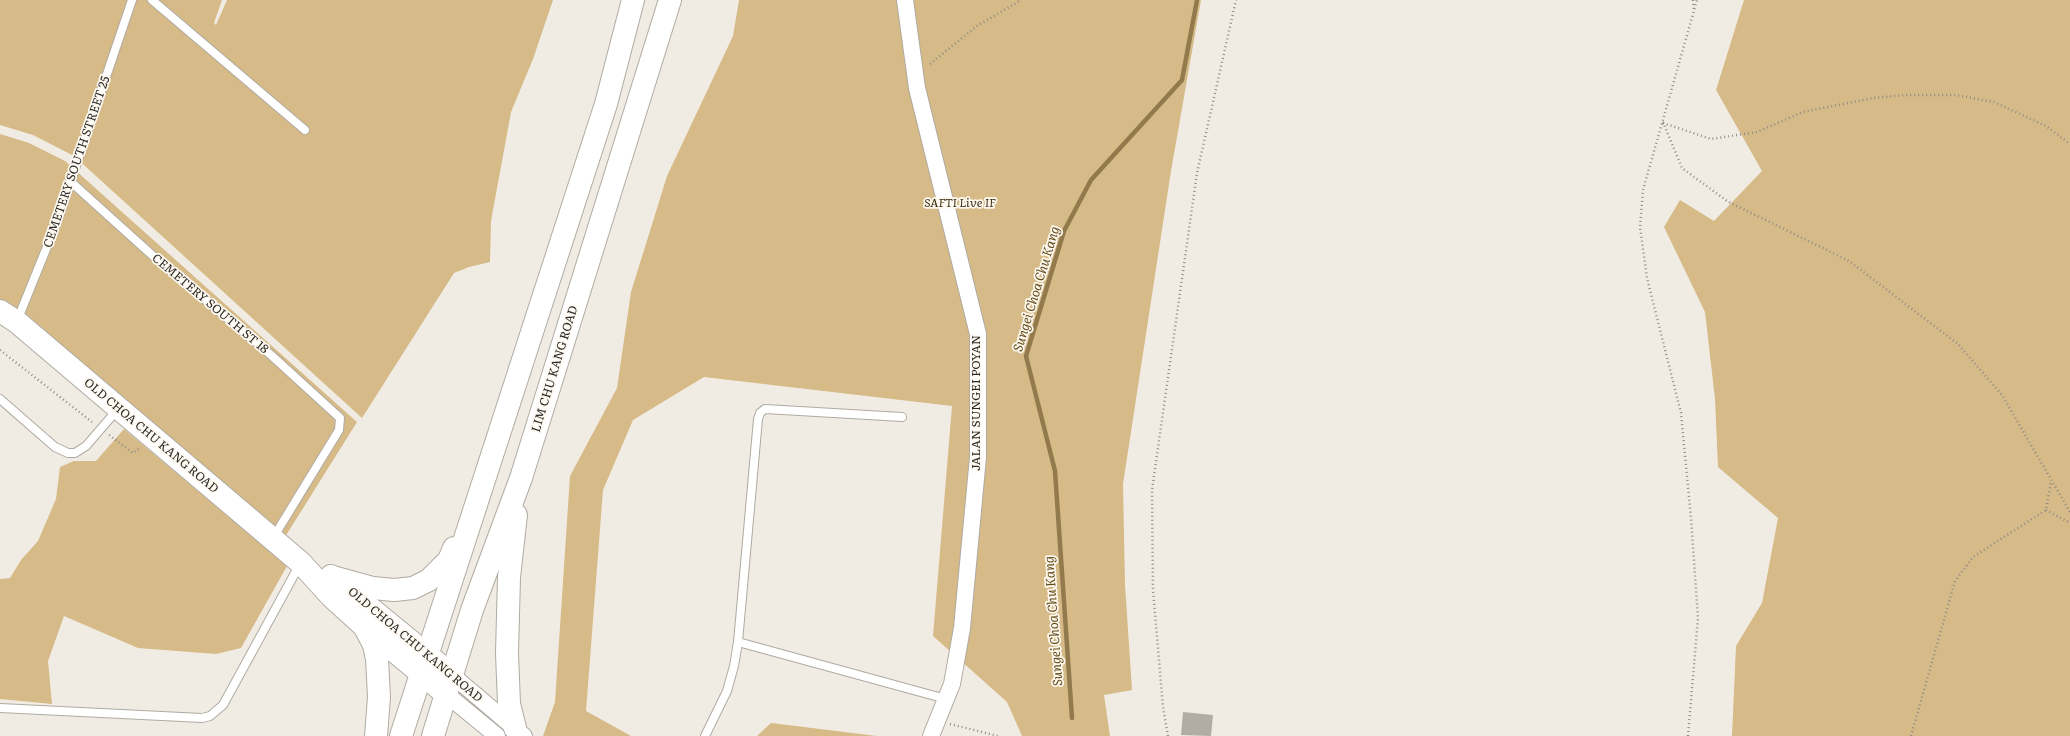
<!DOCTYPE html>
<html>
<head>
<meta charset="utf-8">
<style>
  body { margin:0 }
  canvas { display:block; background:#f1ece3 }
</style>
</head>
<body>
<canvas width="2070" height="736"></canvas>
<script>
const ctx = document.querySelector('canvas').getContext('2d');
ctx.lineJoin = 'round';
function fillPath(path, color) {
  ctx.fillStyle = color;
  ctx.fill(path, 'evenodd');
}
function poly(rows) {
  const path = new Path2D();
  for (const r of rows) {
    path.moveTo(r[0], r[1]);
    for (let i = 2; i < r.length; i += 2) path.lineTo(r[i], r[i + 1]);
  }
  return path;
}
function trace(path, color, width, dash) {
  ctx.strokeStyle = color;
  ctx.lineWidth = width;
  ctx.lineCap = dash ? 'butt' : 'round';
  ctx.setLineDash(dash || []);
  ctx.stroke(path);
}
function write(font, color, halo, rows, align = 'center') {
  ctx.font = font + ' Literata,serif';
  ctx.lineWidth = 3.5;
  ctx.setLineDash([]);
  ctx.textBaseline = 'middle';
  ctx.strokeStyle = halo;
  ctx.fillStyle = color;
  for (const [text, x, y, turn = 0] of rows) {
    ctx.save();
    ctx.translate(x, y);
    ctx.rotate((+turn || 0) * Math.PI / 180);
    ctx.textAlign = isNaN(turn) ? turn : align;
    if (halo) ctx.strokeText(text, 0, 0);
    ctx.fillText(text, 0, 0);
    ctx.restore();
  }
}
const green = poly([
  [0,0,222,0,214,23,216,25,227,0,553,0,533,59,511,112,491,221,490,262,469,267,454,273,362,418,74,156,33,135,0,125],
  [739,0,1201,0,1171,171,1123,484,1125,585,1132,690,1104,695,1110,736,1022,736,1007,702,933,636,952,406,704,377,633,420,603,490,586,711,631,736,543,736,555,702,570,476,617,388,631,292,667,176,733,36],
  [1744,0,2070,0,2070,736,1732,736,1736,646,1762,603,1778,518,1718,467,1715,399,1705,312,1664,227,1680,200,1714,221,1762,171,1716,90],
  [0,134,29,143,65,161,357,422,285,537,0,303],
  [124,429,287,566,241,648,216,654,138,648,64,616,48,661,52,704,0,699,0,579,10,578,21,560,38,541,56,499,60,467,74,461,96,461],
  [771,723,877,736,757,736]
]);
const stream = poly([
  [1072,718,1055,471,1026,356,1064,231,1091,180,1182,80,1197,0]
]);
const building = poly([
  [1183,712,1213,715,1211,736,1181,735]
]);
const path = poly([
  [1693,0,1694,9],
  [930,64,977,26,1021,0],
  [1663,122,1682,168,1727,201,1849,261,1958,344,2002,395,2070,512],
  [1663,123,1711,139,1757,132,1803,112,1873,98,1905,95,1956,95,1994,102,2046,126,2070,144],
  [0,350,92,422],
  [109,435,133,453,140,448],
  [2046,510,2070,523],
  [950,724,998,736],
  [1168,736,1163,707,1153,590,1152,490,1197,173,1236,0],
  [1688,736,1698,618,1691,518,1681,413,1647,278,1640,227,1643,190,1697,0],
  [1911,736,1955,581,1973,557,2046,510,2051,482]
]);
const lane = poly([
  [152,0,305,130],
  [71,182,152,255,271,355,340,418,339,430,273,538],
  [17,321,57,222,132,0],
  [0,399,55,447,68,453,75,453,86,446,118,409],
  [738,642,946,699],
  [0,708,202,718,210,716,223,705,300,564],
  [705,736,727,691,734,666,738,642,758,419,760,413,765,409,902,417]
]);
const street = poly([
  [905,0,917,88,978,334,978,457,962,628,952,684,931,736],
  [452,675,524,736],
  [446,694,497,736]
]);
const secondary = poly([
  [0,311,17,322,301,563,331,596,364,626,446,694],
  [331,576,452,675]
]);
const primary = poly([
  [333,577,373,588,394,590,413,588,429,580,449,560,454,548],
  [364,626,374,645,377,659,379,697,376,736],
  [515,728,509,704,507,653,509,577,516,515],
  [401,736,606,104,633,0],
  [433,736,472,610,521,478,670,0]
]);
const streetNames = [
  ["CEMETERY SOUTH STREET 25",77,162,-71],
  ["CEMETERY SOUTH ST 18",210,304,40],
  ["LIM CHU KANG ROAD",555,369,-73],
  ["JALAN SUNGEI POYAN",976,403,-90],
  ["OLD CHOA CHU KANG ROAD",151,436,40],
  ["OLD CHOA CHU KANG ROAD",415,645,40]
];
const parkNames = [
  ["SAFTI Live IF",960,203]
];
const waterNames = [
  ["Sungei Choa Chu Kang",1037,289,-73],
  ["Sungei Choa Chu Kang",1054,621,-94]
];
fillPath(green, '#d6ba87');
trace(stream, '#937a4c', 4.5);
fillPath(building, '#b2ada4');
trace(lane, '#b0aba2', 10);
trace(street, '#b0aba2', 18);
trace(secondary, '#b0aba2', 24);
trace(primary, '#b0aba2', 24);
trace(path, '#908d86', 2.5, [1, 3]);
trace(lane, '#fff', 8);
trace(street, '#fff', 16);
trace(secondary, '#fff', 22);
trace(primary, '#fff', 22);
write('12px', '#2b2926', '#fef9f0', streetNames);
write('italic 12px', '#3d2e11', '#fef9f0', parkNames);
write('italic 13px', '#634b18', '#fef9f0', waterNames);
</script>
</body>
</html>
